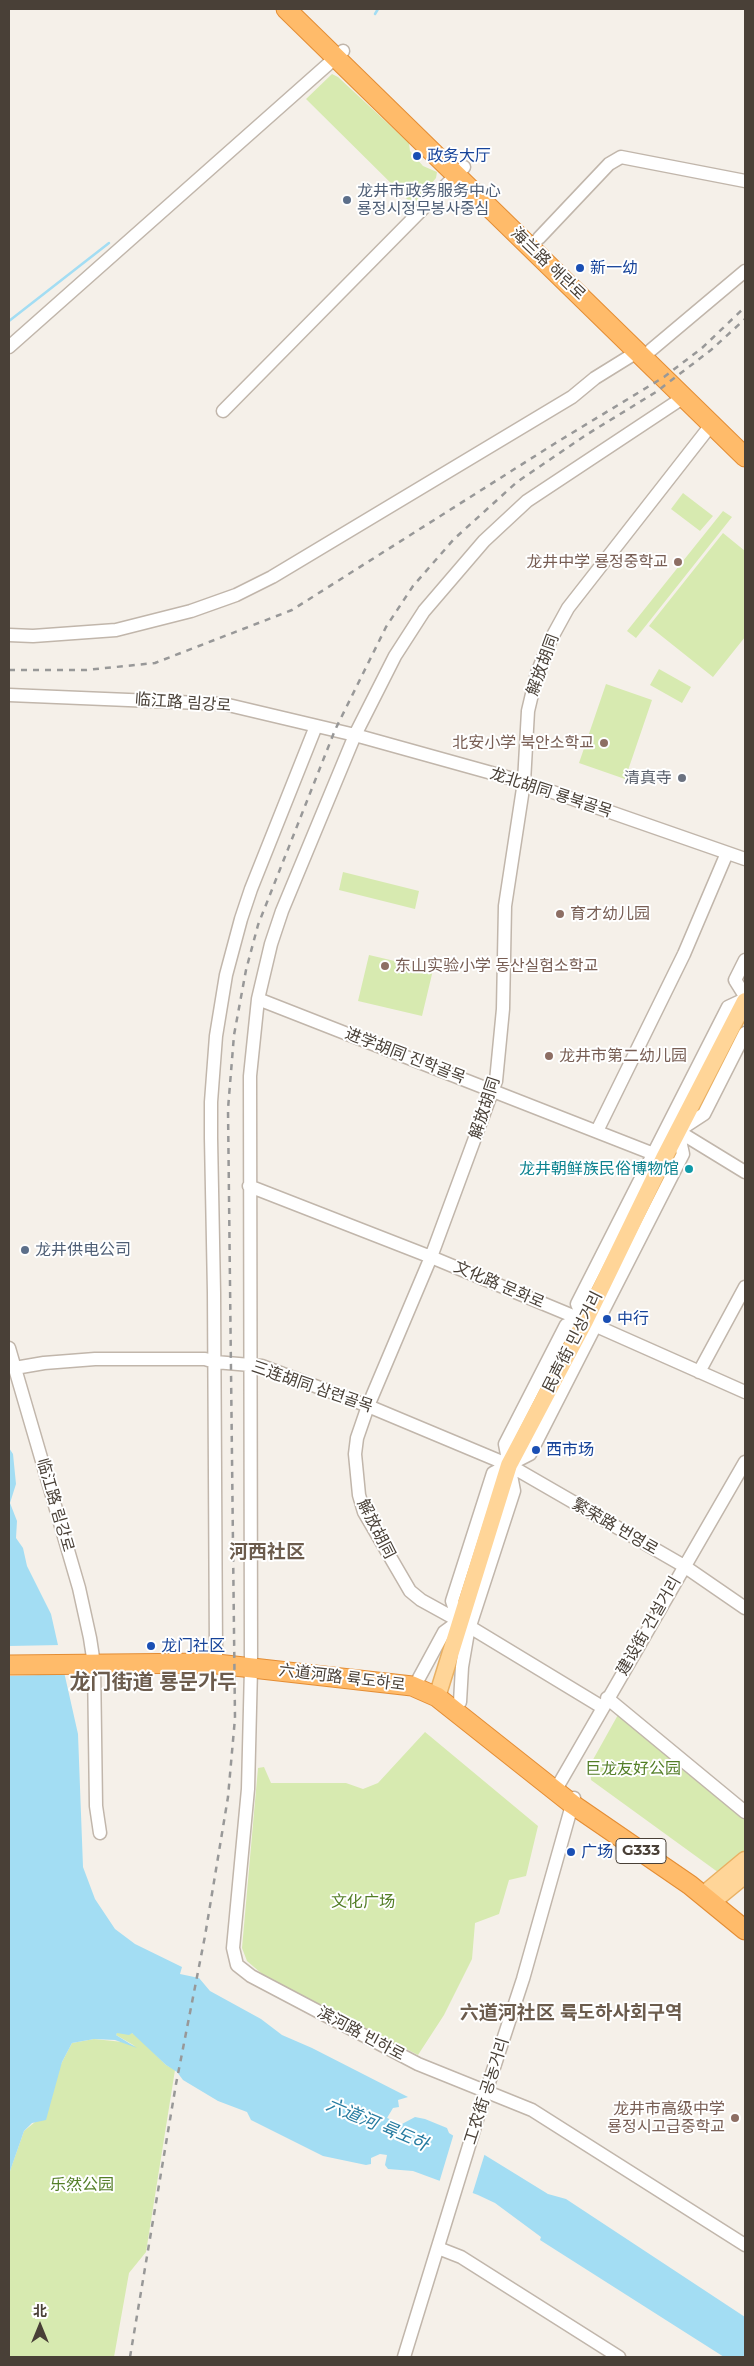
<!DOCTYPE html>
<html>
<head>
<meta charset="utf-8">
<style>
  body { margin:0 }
  #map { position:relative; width:754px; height:2366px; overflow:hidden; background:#f5f0e9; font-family:Montserrat,"Noto Sans SC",sans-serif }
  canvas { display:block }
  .frame { position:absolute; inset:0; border:10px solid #494037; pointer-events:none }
  .north { position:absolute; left:15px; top:2301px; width:50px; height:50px; -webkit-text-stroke:4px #fff; paint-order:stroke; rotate:0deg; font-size:14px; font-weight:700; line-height:20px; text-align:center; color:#494037 }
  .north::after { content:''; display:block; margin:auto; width:18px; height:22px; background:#494037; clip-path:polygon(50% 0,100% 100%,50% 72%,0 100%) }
</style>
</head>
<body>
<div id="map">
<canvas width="754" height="2366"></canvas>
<div class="frame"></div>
<div class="north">北</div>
</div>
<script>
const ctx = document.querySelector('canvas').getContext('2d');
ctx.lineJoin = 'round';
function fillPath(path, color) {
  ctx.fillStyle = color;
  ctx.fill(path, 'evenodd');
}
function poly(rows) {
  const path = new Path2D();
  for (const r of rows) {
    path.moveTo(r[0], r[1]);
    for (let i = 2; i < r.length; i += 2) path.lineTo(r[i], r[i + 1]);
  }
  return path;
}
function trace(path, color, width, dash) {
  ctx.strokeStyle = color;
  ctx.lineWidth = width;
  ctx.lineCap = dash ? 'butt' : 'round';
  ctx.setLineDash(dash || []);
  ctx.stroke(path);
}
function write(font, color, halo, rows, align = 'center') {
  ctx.font = font + ' Montserrat,"Noto Sans SC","Noto Sans KR",sans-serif';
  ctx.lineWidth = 4;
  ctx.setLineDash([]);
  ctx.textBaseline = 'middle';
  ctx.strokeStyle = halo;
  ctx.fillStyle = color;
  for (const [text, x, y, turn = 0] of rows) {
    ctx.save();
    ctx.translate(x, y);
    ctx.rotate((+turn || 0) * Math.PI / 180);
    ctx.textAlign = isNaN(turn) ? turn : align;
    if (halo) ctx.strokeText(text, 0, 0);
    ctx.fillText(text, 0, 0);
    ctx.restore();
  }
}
const green = poly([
  [332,74,338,77,409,143,410,151,423,166,437,172,436,178,413,205,306,99],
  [683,493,713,516,700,531,671,509],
  [723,511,732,517,636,638,627,631],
  [723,533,745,551,745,637,713,677,649,626],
  [659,669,691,687,682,703,650,685],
  [606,684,652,700,625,779,579,763],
  [343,872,419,891,415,909,339,890],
  [369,955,433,970,422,1016,358,1001],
  [619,1713,745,1818,745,1859,726,1878,591,1780,590,1765],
  [425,1732,538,1826,526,1876,509,1880,499,1914,475,1923,472,1959,444,2015,418,2055,268,1979,247,1961,242,1948,258,1768,264,1767,271,1783,346,1783,363,1789,378,1783],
  [117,2032,132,2033,137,2036,166,2065,175,2070,146,2252,129,2273,114,2357,9,2357,9,2174,11,2168,24,2131,35,2122,62,2062,72,2043,94,2039,123,2042,135,2046,116,2035]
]);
const water = poly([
  [9,1448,13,1454,16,1484,10,1503,17,1521,16,1538,23,1548,27,1566,51,1614,78,1734,83,1867,95,1899,115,1929,135,1944,182,1967,180,1974,199,1978,210,1991,261,2019,282,2035,312,2048,408,2097,398,2100,399,2107,393,2108,387,2118,402,2124,415,2117,425,2119,447,2128,449,2133,548,2194,566,2199,745,2317,745,2357,724,2357,540,2240,541,2237,495,2203,478,2195,413,2171,388,2169,385,2165,387,2155,380,2154,371,2158,371,2164,366,2165,323,2156,251,2120,247,2112,218,2101,183,2080,177,2072,166,2065,132,2033,129,2035,117,2033,116,2035,137,2048,115,2040,94,2039,72,2043,62,2062,46,2120,32,2123,24,2131,9,2174]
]);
const pier = poly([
  [61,1645,68,1674,9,1676,9,1646],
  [454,2133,485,2153,472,2195,439,2183]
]);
const stream = poly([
  [375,14,378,9],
  [9,321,109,243]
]);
const minor = poly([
  [539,238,609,164,621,157,745,181],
  [9,347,343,51],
  [651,350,745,271],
  [684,397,527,501,484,541,424,611,395,656,355,735,282,911,271,944,258,999,250,1076,251,1668,248,1789,233,1948,237,1965,251,1976,418,2064,532,2110,745,2245],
  [223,411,464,167],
  [9,635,33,636,116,630,191,611,236,595,272,577,572,397,595,378,637,352],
  [9,695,224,704,355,735,524,782,745,859],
  [745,960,735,980,745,996],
  [258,999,664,1158],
  [597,1131,684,954,727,853],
  [678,1131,704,1114,745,1033],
  [678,1131,745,1172],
  [249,1186,431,1257,585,1321,745,1392],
  [585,1321,577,1304,728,1007,745,999],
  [9,1348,79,1588,90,1638,94,1664,96,1806,100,1833],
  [15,1368,44,1363,95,1359,205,1359,215,1362,262,1366,368,1406,509,1465,684,1566,745,1608],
  [699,1372,745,1287],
  [459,1621,452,1601,493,1473,530,1454,683,1154,678,1131],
  [216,1655,214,1293,211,1138,211,1102,216,1036,226,975,241,919,251,889,316,726],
  [419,1678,444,1632,459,1621],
  [607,1698,745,1812],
  [460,1702,462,1667,468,1632,514,1491,505,1444,566,1325,585,1321],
  [602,1707,470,1627,421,1600,410,1591,364,1512,359,1495,355,1454,357,1438,368,1406,431,1257,496,1081,503,1009,505,906,524,782,528,711,537,673,551,639,568,608,711,425],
  [555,1791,745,1462],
  [438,2248,461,2257,619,2357],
  [404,2357,480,2110,523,1979,574,1798]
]);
const major = poly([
  [437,1697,509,1465,585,1321,664,1158,745,1001],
  [745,1860,709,1890,709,1899,717,1898,745,1875]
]);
const highway = poly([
  [286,9,745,457],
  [9,1665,208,1663,412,1686,437,1697,572,1804,690,1885,745,1930]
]);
const rail = poly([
  [9,670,86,670,155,663,292,610,554,444,664,377,702,348,745,307],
  [130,2357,176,2084,205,1936,228,1797,235,1718,228,1109,234,1035,246,970,258,925,335,730,386,627,413,586,454,539,517,482,586,435,656,392,711,350,745,319]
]);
const markers = [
  [417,156,5,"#1a4fb4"],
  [347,200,5,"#5c6f8a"],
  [580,268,5,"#1a4fb4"],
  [678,562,5,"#8d6e63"],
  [604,743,5,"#8d6e63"],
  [682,778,5,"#6b7280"],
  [560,914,5,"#8d6e63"],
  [385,966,5,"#8d6e63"],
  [549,1056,5,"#8d6e63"],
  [689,1169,5,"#0f9aa8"],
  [25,1250,5,"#5c6f8a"],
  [607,1319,5,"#1a4fb4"],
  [536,1450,5,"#1a4fb4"],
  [151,1646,5,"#1a4fb4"],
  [571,1852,5,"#1a4fb4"],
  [735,2118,5,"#8d6e63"]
];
const shields = [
  [641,1851,50]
];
const shieldNames = [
  ["G333",641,1851]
];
const transitNames = [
  ["政务大厅",427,156],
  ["新一幼",590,268],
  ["中行",617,1319],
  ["西市场",546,1450],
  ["龙门社区",161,1646],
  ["广场",581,1852]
];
const serviceNames = [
  ["龙井市政务服务中心",357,191],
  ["룡정시정무봉사중심",357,209],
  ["龙井供电公司",35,1250]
];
const streetNames = [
  ["海兰路 해란로",548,264,44],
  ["解放胡同",543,665,-70],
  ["临江路 림강로",183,703,4],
  ["龙北胡同 룡북골목",551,793,18],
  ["进学胡同 진학골목",405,1056,21],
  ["解放胡同",485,1108,-72],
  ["文化路 문화로",499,1285,23],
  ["民声街 민성거리",573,1342,-63],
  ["三连胡同 삼련골목",312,1387,19],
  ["临江路 림강로",55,1505,74],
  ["繁荣路 번영로",615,1527,30],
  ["解放胡同",376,1529,63],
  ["建设街 건설거리",649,1626,-60],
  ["六道河路 륙도하로",342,1678,7],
  ["滨河路 빈하로",361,2034,28],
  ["工农街 공농거리",487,2091,-72]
];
const educationNames = [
  ["龙井中学 룡정중학교",668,562],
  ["北安小学 북안소학교",594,743],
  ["育才幼儿园",570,914,"left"],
  ["东山实验小学 동산실험소학교",395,966,"left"],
  ["龙井市第二幼儿园",559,1056,"left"],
  ["龙井市高级中学",725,2109],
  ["룡정시고급중학교",725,2127]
];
const worshipNames = [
  ["清真寺",672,778]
];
const cultureNames = [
  ["龙井朝鲜族民俗博物馆",679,1169]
];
const parkNames = [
  ["巨龙友好公园",633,1769],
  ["文化广场",363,1902],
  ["乐然公园",82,2185]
];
const waterNames = [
  ["六道河 륙도하",377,2125,23]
];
const quarterNames = [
  ["河西社区",267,1552],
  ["六道河社区 륙도하사회구역",571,2013]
];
const districtNames = [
  ["龙门街道 룡문가두",153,1683]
];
fillPath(green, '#d7eab0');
fillPath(water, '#a3ddf3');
fillPath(pier, '#f5f0e9');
trace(stream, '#a3ddf3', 2.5);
trace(minor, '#c1b6ab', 15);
trace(major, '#e9b063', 19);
trace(highway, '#e48d34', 21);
trace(minor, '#fff', 12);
trace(major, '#ffd598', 16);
trace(highway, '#ffbb6a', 19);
trace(rail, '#989898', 2.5, [6, 6]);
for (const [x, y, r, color] of markers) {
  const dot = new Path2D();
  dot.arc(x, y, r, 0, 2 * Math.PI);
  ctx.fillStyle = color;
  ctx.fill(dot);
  trace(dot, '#fff', 2);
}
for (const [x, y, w] of shields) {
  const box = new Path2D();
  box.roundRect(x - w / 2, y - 12.5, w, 25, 4);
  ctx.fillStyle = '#fff';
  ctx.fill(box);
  trace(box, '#494037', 1);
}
write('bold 15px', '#494037', null, shieldNames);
write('16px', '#164399', '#fff', transitNames, 'left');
write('16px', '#4e5e75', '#fff', serviceNames, 'left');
write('16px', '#494037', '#fff', streetNames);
write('16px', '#785e54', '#fff', educationNames, 'right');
write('16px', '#5b616d', '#fff', worshipNames, 'right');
write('16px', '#0d838f', '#fff', cultureNames, 'right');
write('16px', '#537e27', '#fff', parkNames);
write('italic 18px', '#277ca1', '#fff', waterNames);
write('bold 19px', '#6c5c4d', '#fff', quarterNames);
write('bold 21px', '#6c5c4d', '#fff', districtNames);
</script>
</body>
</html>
